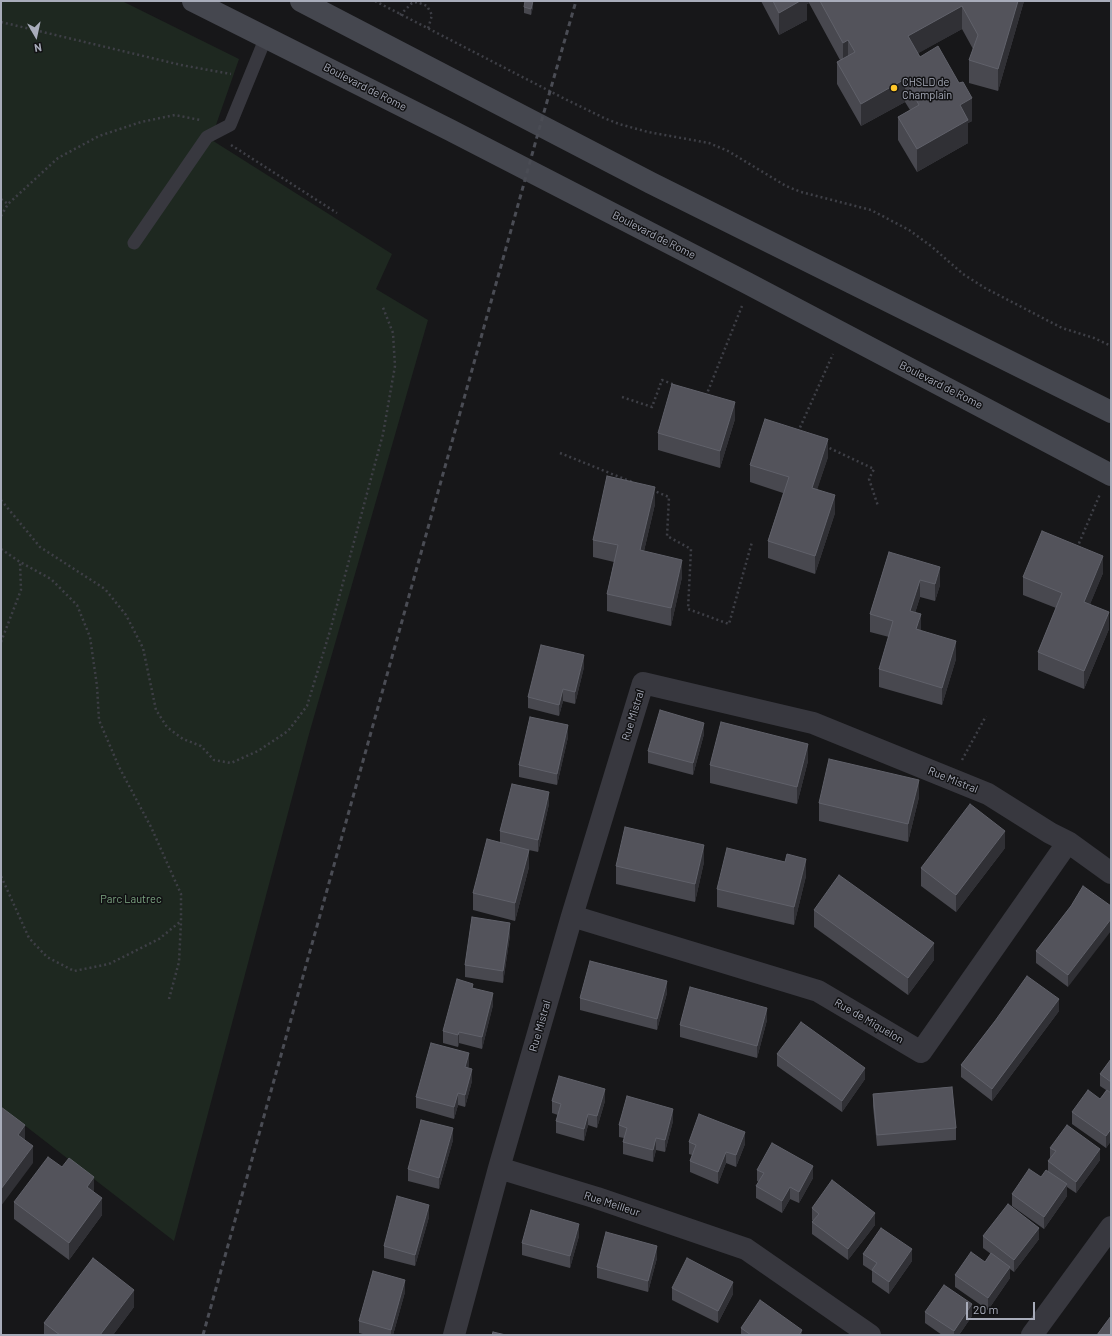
<!DOCTYPE html>
<html>
<head>
<meta charset="utf-8">
<style>
  body { margin:0 }
  #map { position:relative; width:1112px; height:1336px; overflow:hidden; background:#171719; font-family:Barlow,sans-serif }
  canvas { display:block }
  .frame { position:absolute; inset:0; border:2px solid #a8acba; pointer-events:none }
  .north { position:absolute; left:16px; top:16px; width:40px; height:40px; -webkit-text-stroke:3px #121214; paint-order:stroke; rotate:171deg; font-size:11px; font-weight:700; line-height:16px; text-align:center; color:#a8acba }
  .north::after { content:''; display:block; margin:auto; width:14px; height:18px; background:#a8acba; clip-path:polygon(50% 0,100% 100%,50% 72%,0 100%) }
  .scale { position:absolute; left:966px; top:1302px; width:69px; height:18px; box-sizing:border-box; border:2px solid #a8acba; border-top:0; padding-left:5px; font-size:12px; line-height:14px; white-space:nowrap; color:#a8acba; -webkit-text-stroke:3px #121214; paint-order:stroke }
</style>
</head>
<body>
<div id="map">
<canvas width="1112" height="1336"></canvas>
<div class="frame"></div>
<div class="north">N</div>
<div class="scale">20 m</div>
</div>
<script>
const ctx = document.querySelector('canvas').getContext('2d');
ctx.lineJoin = 'round';
function fillPath(path, color) {
  ctx.fillStyle = color;
  ctx.fill(path, 'evenodd');
}
function poly(rows) {
  const path = new Path2D();
  for (const r of rows) {
    path.moveTo(r[0], r[1]);
    for (let i = 2; i < r.length; i += 2) path.lineTo(r[i], r[i + 1]);
  }
  return path;
}
function trace(path, color, width, dash) {
  ctx.strokeStyle = color;
  ctx.lineWidth = width;
  ctx.lineCap = dash ? 'butt' : 'round';
  ctx.setLineDash(dash || []);
  ctx.stroke(path);
}
function write(font, color, halo, rows, align = 'center') {
  ctx.font = font + ' Barlow,sans-serif';
  ctx.lineWidth = 3;
  ctx.setLineDash([]);
  ctx.textBaseline = 'middle';
  ctx.strokeStyle = halo;
  ctx.fillStyle = color;
  for (const [text, x, y, turn = 0] of rows) {
    ctx.save();
    ctx.translate(x, y);
    ctx.rotate((+turn || 0) * Math.PI / 180);
    ctx.textAlign = isNaN(turn) ? turn : align;
    if (halo) ctx.strokeText(text, 0, 0);
    ctx.fillText(text, 0, 0);
    ctx.restore();
  }
}
const green = poly([
  [1,1,122,1,239,59,216,125,207,137,392,254,376,289,428,320,309,734,174,1241,1,1107]
]);
const path = poly([
  [375,1,565,99,604,118,619,124,648,132,709,143,728,151,786,186,801,192,871,210,909,230,931,246,963,274,985,288,1062,328,1094,338,1111,346],
  [400,15,412,3,417,2,427,6,432,15,428,29],
  [1,22,181,65,231,74],
  [231,145,337,213],
  [1,199,8,204],
  [1,216,8,204,58,158,99,136,141,122,175,115,200,120],
  [706,396,742,306],
  [622,397,652,407,662,380,675,385],
  [798,432,833,354],
  [825,446,874,469,869,479,878,506],
  [560,453,632,482],
  [652,490,669,497,667,536,691,549,688,609,729,624,752,542],
  [1,500,40,547,105,589,126,615,143,648,156,710,167,727,183,739,201,746,214,760,231,763,258,751,288,731,307,706,330,631,383,434,395,366,393,333,382,305],
  [1077,548,1100,494],
  [1,549,20,562,51,579,77,605,90,637,97,686,99,720,119,767,151,827,181,894,181,921,159,939,109,964,74,971,47,957,29,938,1,876],
  [1,642,21,590,20,562],
  [962,760,986,716],
  [169,999,179,962,181,922]
]);
const lane = poly([
  [134,243,207,137,230,125,266,37]
]);
const street = poly([
  [572,916,818,991,921,1052,1068,842],
  [499,1168,572,916,643,683,813,723,988,794,1050,833,1068,842,1111,873],
  [454,1335,499,1168,597,1198,746,1249,870,1335],
  [1032,1335,1111,1227]
]);
const secondary = poly([
  [193,1,450,130,747,283,1111,475],
  [301,1,651,183,1111,412]
]);
const rail = poly([
  [203,1335,540,126,576,1]
]);
const wall = poly([
  [761,1,1024,1,998,91,969,83,969,60,973,49,962,29,918,53,920,57,972,121,968,123,968,143,917,172,898,140,898,117,910,110,905,102,861,126,837,84,837,62,840,60,809,3,807,4,807,20,779,35],
  [524,7,533,7,531,15,524,13],
  [735,419,720,468,658,450,658,433],
  [828,457,817,489,835,513,815,574,768,558,768,541,783,493,750,482,750,465],
  [655,504,644,551,682,577,671,626,607,611,607,594,614,562,593,557,593,540],
  [889,552,940,585,935,601,920,597,915,613,921,631,956,659,942,705,879,687,879,669,889,637,870,632,870,614],
  [1103,573,1090,604,1109,629,1084,689,1038,670,1038,652,1056,608,1023,595,1023,577],
  [584,667,575,704,563,701,559,716,528,708,528,697],
  [704,734,693,775,648,763,648,751],
  [568,737,557,785,519,777,519,765],
  [808,761,797,804,710,783,710,765],
  [919,797,908,842,819,821,819,803],
  [549,804,538,852,529,850,529,867,515,921,473,910,473,893,500,842,500,831],
  [1005,848,956,912,921,886,921,868],
  [704,862,695,902,616,884,616,866],
  [806,876,794,925,717,907,717,889],
  [1071,906,1068,987,1036,963,1036,951],
  [814,910,934,960,908,995,814,927],
  [510,935,503,983,465,977,465,965],
  [473,988,493,1005,482,1049,459,1043,458,1047,443,1043,443,1031],
  [667,993,657,1030,580,1010,580,998],
  [1059,1011,992,1101,961,1077,961,1065,995,1021],
  [767,1020,757,1058,680,1037,680,1025],
  [777,1054,865,1079,842,1112,777,1066],
  [1111,1059,1111,1141,1106,1148,1072,1124,1072,1112,1100,1099,1106,1090,1100,1086,1100,1074],
  [469,1065,468,1068,472,1081,465,1107,458,1105,454,1119,416,1108,416,1097],
  [873,1094,956,1128,956,1140,877,1146,873,1106],
  [552,1101,605,1101,597,1128,588,1125,584,1141,556,1133,556,1121,558,1115,552,1113],
  [673,1121,665,1152,656,1150,653,1162,623,1154,623,1142,624,1138,619,1137,619,1125],
  [453,1140,439,1189,408,1181,408,1169],
  [689,1142,745,1144,736,1167,726,1163,718,1184,690,1172,690,1161,692,1155,689,1154],
  [1050,1148,1100,1160,1076,1193,1067,1187,1067,1196,1044,1229,1012,1206,1012,1194,1041,1177,1048,1171,1048,1161,1050,1159],
  [757,1170,813,1178,799,1203,790,1199,782,1213,756,1198,756,1186,759,1182,757,1181],
  [94,1192,102,1215,69,1260,14,1219,14,1202],
  [812,1208,875,1225,848,1260,812,1234,812,1222,813,1221,812,1220],
  [429,1217,415,1266,384,1258,384,1246],
  [579,1236,570,1268,522,1255,522,1243],
  [983,1236,1039,1239,1014,1272,1010,1269,1010,1278,988,1310,955,1287,955,1275,985,1262,991,1254,983,1248],
  [863,1254,912,1261,889,1294,872,1282,872,1271,863,1265],
  [657,1258,648,1292,597,1278,597,1267],
  [672,1288,733,1294,718,1323,672,1300],
  [405,1292,393,1335,366,1335,359,1333,359,1321],
  [134,1307,113,1335,44,1335,44,1323],
  [925,1312,972,1316,959,1335,942,1335,925,1323],
  [741,1328,802,1335,741,1335]
]);
const shadedWall = poly([
  [533,1,533,7,531,15,531,9],
  [800,1,809,1,809,3,807,4,807,20,779,35,779,13],
  [1018,1,1024,1,998,91,998,69],
  [962,6,962,29,908,59,908,36],
  [848,40,848,63,843,66,843,43],
  [905,79,905,102,861,126,861,104],
  [972,98,972,121,968,123,968,143,917,172,917,149,960,105],
  [735,402,735,419,720,468,720,451],
  [828,439,828,457,812,505,812,488],
  [655,487,655,504,640,568,640,550],
  [835,495,835,513,815,574,815,556],
  [1103,556,1103,573,1084,619,1084,602],
  [682,560,682,577,671,626,671,608],
  [940,567,940,585,935,601,935,584],
  [920,580,920,597,910,629,910,611],
  [1109,612,1109,629,1084,689,1084,671],
  [921,614,921,632,916,629],
  [956,641,956,659,942,705,942,688],
  [584,655,584,667,575,704,575,692],
  [563,689,563,701,559,716,559,705],
  [704,723,704,734,693,775,693,763],
  [568,725,568,737,557,785,557,774],
  [808,744,808,761,797,804,797,787],
  [919,780,919,797,908,842,908,824],
  [549,792,549,804,538,852,538,840],
  [1005,831,1005,848,956,912,956,895],
  [704,845,704,862,695,902,695,884],
  [529,850,529,867,515,921,515,903],
  [806,859,806,876,794,925,794,907],
  [1111,919,1111,931,1068,987,1068,975],
  [510,923,510,935,503,983,503,971],
  [934,943,934,960,908,995,908,978],
  [667,981,667,993,657,1030,657,1019],
  [493,993,493,1005,482,1049,482,1037],
  [1059,999,1059,1011,992,1101,992,1089],
  [767,1008,767,1020,757,1058,757,1046],
  [459,1032,459,1043,458,1047,458,1035],
  [469,1053,469,1065,465,1079,465,1067],
  [865,1068,865,1079,842,1112,842,1101],
  [472,1069,472,1081,465,1107,465,1095],
  [605,1089,605,1101,597,1128,597,1116],
  [458,1093,458,1105,454,1119,454,1107],
  [673,1109,673,1121,665,1152,665,1140],
  [588,1114,588,1125,584,1141,584,1129],
  [25,1125,25,1142,18,1135],
  [453,1128,453,1140,439,1189,439,1178],
  [1111,1129,1111,1141,1106,1148,1106,1136],
  [745,1132,745,1144,736,1167,736,1155],
  [656,1138,656,1150,653,1162,653,1150],
  [33,1146,33,1163,1,1206,1,1189],
  [1100,1149,1100,1160,1076,1193,1076,1182],
  [726,1152,726,1163,718,1184,718,1172],
  [813,1166,813,1178,799,1203,799,1192],
  [94,1177,94,1194,87,1187],
  [1067,1184,1067,1196,1044,1229,1044,1217],
  [790,1187,790,1199,782,1213,782,1201],
  [102,1198,102,1215,69,1260,69,1243],
  [429,1205,429,1217,415,1266,415,1255],
  [875,1213,875,1225,848,1260,848,1249],
  [579,1224,579,1236,570,1268,570,1256],
  [1039,1228,1039,1239,1014,1272,1014,1260],
  [657,1246,657,1258,648,1292,648,1281],
  [912,1249,912,1261,889,1294,889,1282],
  [1010,1267,1010,1278,988,1310,988,1298],
  [405,1280,405,1292,393,1335,391,1335,391,1330],
  [733,1282,733,1294,718,1323,718,1311],
  [134,1290,134,1307,113,1335,100,1335],
  [972,1304,972,1316,959,1335,954,1335,954,1331],
  [802,1330,802,1335,799,1335]
]);
const building = poly([
  [525,1,533,1,531,9,524,7,525,1],
  [773,1,800,1,779,13,773,1],
  [820,1,1018,1,998,69,969,60,978,35,962,6,908,36,920,57,938,46,959,83,963,82,972,98,960,105,968,120,917,149,898,117,919,105,905,79,861,104,837,62,855,52,848,40,843,43,820,1],
  [672,384,735,402,720,451,658,433,672,384],
  [765,419,828,439,812,488,835,495,815,556,768,541,789,477,750,465,765,419],
  [607,476,655,487,640,550,682,560,671,608,607,594,618,545,593,540,607,476],
  [1042,531,1103,556,1084,602,1109,612,1084,671,1038,652,1062,593,1023,577,1042,531],
  [889,552,940,567,935,584,920,580,910,611,921,614,916,629,956,641,942,688,879,669,893,621,870,614,889,552],
  [541,645,584,655,575,692,563,689,559,705,528,697,541,645],
  [660,710,704,723,693,763,648,751,660,710],
  [530,717,568,725,557,774,519,765,530,717],
  [721,722,808,744,797,787,710,765,721,722],
  [829,759,919,780,908,824,819,803,829,759],
  [512,784,549,792,538,840,500,831,512,784],
  [970,804,1005,831,956,895,921,868,970,804],
  [625,827,704,845,695,884,616,866,625,827],
  [487,839,529,850,515,903,473,893,487,839],
  [727,848,785,862,787,854,806,859,794,907,717,889,727,848],
  [839,875,934,943,908,978,814,910,839,875],
  [1083,886,1111,906,1111,919,1068,975,1036,951,1071,906,1083,886],
  [472,917,510,923,503,971,465,965,472,917],
  [590,961,667,981,657,1019,580,998,590,961],
  [1027,976,1059,999,992,1089,961,1065,995,1021,1027,976],
  [457,979,473,984,472,988,493,993,482,1037,459,1032,458,1035,443,1031,457,979],
  [690,987,767,1008,757,1046,680,1025,690,987],
  [801,1022,865,1068,842,1101,777,1054,801,1022],
  [431,1043,469,1053,465,1067,472,1069,465,1095,458,1093,454,1107,416,1097,431,1043],
  [1111,1059,1111,1082,1100,1074,1111,1059],
  [559,1076,605,1089,597,1116,588,1114,584,1129,556,1121,561,1104,552,1101,559,1076],
  [952,1087,956,1128,877,1135,873,1094,952,1087],
  [1088,1090,1100,1099,1107,1090,1111,1093,1111,1129,1106,1136,1072,1112,1088,1090],
  [627,1096,673,1109,665,1140,656,1138,653,1150,623,1142,627,1128,619,1125,627,1096],
  [1,1107,25,1125,18,1135,33,1146,1,1189,1,1107],
  [699,1114,745,1132,736,1155,726,1152,718,1172,690,1161,696,1145,689,1142,699,1114],
  [421,1120,453,1128,439,1178,408,1169,421,1120],
  [1067,1125,1100,1149,1076,1182,1048,1161,1056,1151,1050,1148,1067,1125],
  [772,1143,813,1166,799,1192,790,1187,782,1201,756,1186,764,1173,757,1170,772,1143],
  [48,1157,62,1167,69,1158,94,1177,87,1187,102,1198,69,1243,14,1202,48,1157],
  [1029,1169,1041,1177,1046,1170,1067,1184,1044,1217,1012,1194,1029,1169],
  [832,1180,875,1213,848,1249,812,1222,819,1214,812,1208,832,1180],
  [397,1196,429,1205,415,1255,384,1246,397,1196],
  [1008,1204,1039,1228,1014,1260,983,1236,1008,1204],
  [531,1210,579,1224,570,1256,522,1243,531,1210],
  [881,1228,912,1249,889,1282,872,1270,877,1263,863,1254,881,1228],
  [606,1232,657,1246,648,1281,597,1267,606,1232],
  [971,1252,985,1262,991,1253,1010,1267,988,1298,955,1275,971,1252],
  [93,1258,134,1290,100,1335,60,1335,44,1323,93,1258],
  [687,1258,733,1282,718,1311,672,1288,687,1258],
  [373,1271,405,1280,391,1330,359,1321,373,1271],
  [944,1285,972,1304,954,1331,925,1312,944,1285],
  [760,1300,802,1330,799,1335,751,1335,741,1328,760,1300],
  [1111,1316,1111,1335,1097,1335,1111,1316],
  [493,1332,506,1335,492,1335,493,1332]
]);
const markers = [
  [894,88,4,"#ffc629"]
];
const poiNames = [
  ["CHSLD de",902,82],
  ["Champlain",902,95]
];
const streetNames = [
  ["Boulevard de Rome",365,87,27],
  ["Boulevard de Rome",654,235,27],
  ["Boulevard de Rome",941,385,27],
  ["Rue Mistral",633,715,-73],
  ["Rue Mistral",953,780,22],
  ["Rue de Miquelon",869,1021,30],
  ["Rue Mistral",540,1026,-74],
  ["Rue Meilleur",612,1204,18]
];
const parkNames = [
  ["Parc Lautrec",131,899]
];
fillPath(green, '#1e2820');
trace(path, '#3e3f46', 2.5, [2, 3]);
trace(lane, '#38383f', 13);
trace(street, '#38383f', 22);
trace(secondary, '#45474f', 22);
trace(rail, '#4a4c54', 3, [5, 4]);
fillPath(wall, '#48484f');
fillPath(shadedWall, '#303035');
fillPath(building, '#53535b');
trace(building, '#60616a', 1);
for (const [x, y, r, color] of markers) {
  const dot = new Path2D();
  dot.arc(x, y, r, 0, 2 * Math.PI);
  ctx.fillStyle = color;
  ctx.fill(dot);
  trace(dot, '#121214', 1.5);
}
write('11px', '#a8acba', '#121214', poiNames, 'left');
write('11px', '#a8acba', '#121214', streetNames);
write('11px', '#7da783', '#121214', parkNames);
</script>
</body>
</html>
